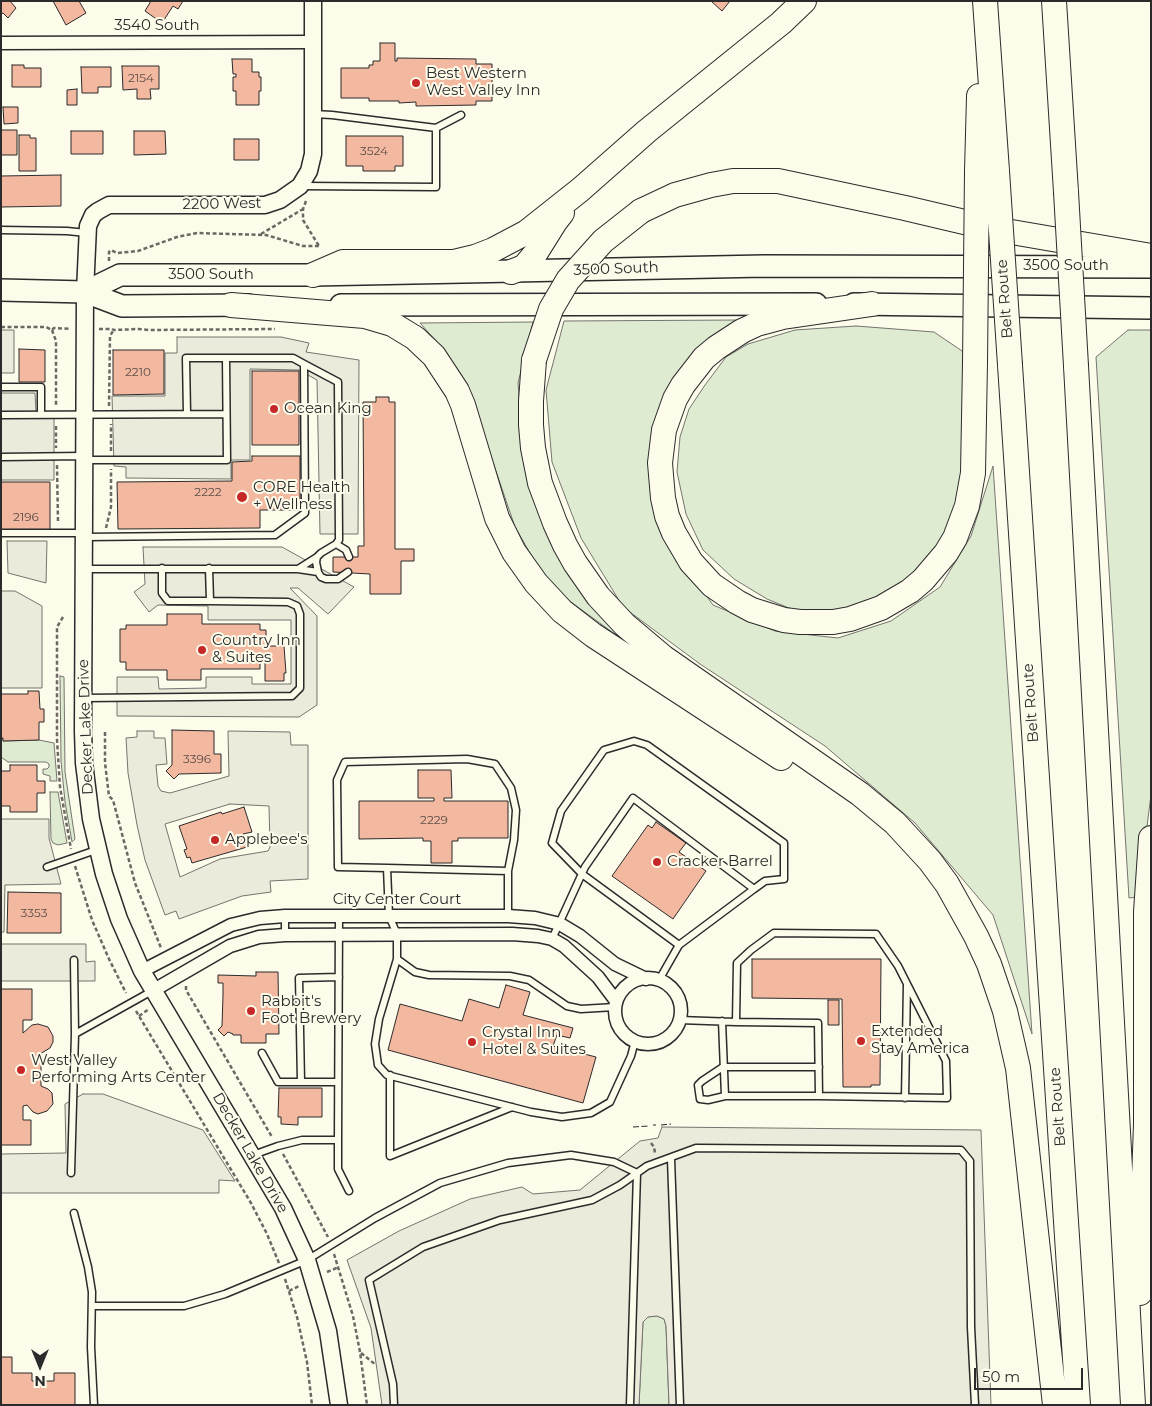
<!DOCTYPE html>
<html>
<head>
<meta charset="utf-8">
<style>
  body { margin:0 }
  #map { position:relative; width:1152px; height:1406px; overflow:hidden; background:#fdfbea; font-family:Montserrat,sans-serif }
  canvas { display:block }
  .frame { position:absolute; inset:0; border:2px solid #2b2b2b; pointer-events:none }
  .north { position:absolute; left:15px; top:1341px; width:50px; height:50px; -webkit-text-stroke:4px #fdfbea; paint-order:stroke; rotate:180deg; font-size:14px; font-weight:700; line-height:20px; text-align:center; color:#2b2b2b }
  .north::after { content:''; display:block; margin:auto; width:18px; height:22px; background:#2b2b2b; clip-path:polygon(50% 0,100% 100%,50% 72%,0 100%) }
  .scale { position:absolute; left:974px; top:1368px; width:109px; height:22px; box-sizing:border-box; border:2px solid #2b2b2b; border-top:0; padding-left:6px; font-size:15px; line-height:18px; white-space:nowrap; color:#2b2b2b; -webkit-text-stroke:4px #fdfbea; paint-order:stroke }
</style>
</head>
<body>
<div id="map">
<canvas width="1152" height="1406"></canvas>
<div class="frame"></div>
<div class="north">N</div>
<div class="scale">50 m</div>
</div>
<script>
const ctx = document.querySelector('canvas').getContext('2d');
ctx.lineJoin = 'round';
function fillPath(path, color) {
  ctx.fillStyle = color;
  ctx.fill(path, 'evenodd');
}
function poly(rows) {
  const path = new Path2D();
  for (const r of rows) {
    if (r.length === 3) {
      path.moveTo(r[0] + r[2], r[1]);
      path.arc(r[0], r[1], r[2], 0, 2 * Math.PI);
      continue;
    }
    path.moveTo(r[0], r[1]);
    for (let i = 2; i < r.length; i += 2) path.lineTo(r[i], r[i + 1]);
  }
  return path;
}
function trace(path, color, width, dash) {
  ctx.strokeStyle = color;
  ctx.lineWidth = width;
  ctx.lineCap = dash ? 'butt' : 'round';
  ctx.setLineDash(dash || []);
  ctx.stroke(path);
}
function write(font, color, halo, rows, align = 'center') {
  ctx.font = font + ' Montserrat,sans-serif';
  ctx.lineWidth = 4;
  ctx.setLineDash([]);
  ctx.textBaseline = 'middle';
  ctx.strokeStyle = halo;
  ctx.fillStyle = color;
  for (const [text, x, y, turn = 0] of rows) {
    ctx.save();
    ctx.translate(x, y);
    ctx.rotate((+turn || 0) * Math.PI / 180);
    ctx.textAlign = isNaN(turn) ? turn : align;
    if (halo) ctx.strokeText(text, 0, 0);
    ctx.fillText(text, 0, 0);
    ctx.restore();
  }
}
const green = poly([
  [741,320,654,428,670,545,713,605,775,631,838,638,891,621,940,587,971,536,993,466,1032,1034,993,915,915,823,825,746,700,664,623,607,581,538,552,462,546,390,564,321,741,320],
  [533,322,518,383,522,437,537,498,653,662,549,586,515,527,469,392,446,352,420,323,533,322],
  [856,326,934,332,968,355,964,482,949,539,919,576,861,607,836,610,796,611,767,599,734,579,703,550,686,514,677,472,680,437,689,409,705,385,726,357,748,344,795,330,856,326],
  [1128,330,1151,330,1151,795,1138,897,1129,898,1096,357,1128,330],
  [60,676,64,677,65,772,75,839,72,842,65,802,61,761,60,676],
  [1,738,3,738,3,741,39,740,54,743,57,781,50,781,50,776,43,774,43,769,47,769,49,767,49,764,46,762,8,762,1,757,1,738],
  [50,792,58,792,67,843,58,845,53,843,51,839,50,792],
  [657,1316,664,1319,666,1326,669,1405,639,1405,643,1322,647,1317,657,1316]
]);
const parking = poly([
  [1,330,14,330,14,373,1,373,1,330],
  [177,337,281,337,309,343,306,352,359,360,358,534,320,534,317,380,299,370,250,369,250,460,231,460,231,479,126,478,126,467,114,466,112,396,165,396,165,353,177,353,177,337],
  [1,393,35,393,36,412,54,412,54,480,1,480,1,393],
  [7,541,47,541,46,583,8,573,7,541],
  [143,547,282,547,354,587,328,614,298,588,290,588,317,616,317,705,299,717,117,716,117,677,158,677,159,689,206,688,206,677,252,677,252,684,291,684,291,620,208,620,208,606,158,605,149,612,134,592,145,584,143,547],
  [1,591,15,591,42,606,42,688,1,688,1,591],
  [137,731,154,731,154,738,165,738,167,764,156,765,158,786,161,791,170,793,229,776,228,731,290,732,291,745,308,745,308,879,270,881,271,892,242,896,179,919,176,911,165,915,145,860,137,825,128,773,126,738,137,737,137,731],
  [230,804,269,806,270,847,268,851,220,859,180,877,165,824,230,804],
  [1,819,49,819,49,838,61,884,5,885,4,932,1,932,1,819],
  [1,944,86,944,86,962,95,961,95,981,1,981,1,944],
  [83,1094,103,1094,203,1130,235,1181,219,1180,219,1193,1,1193,1,1154,66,1153,65,1104,83,1094],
  [662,1127,981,1130,991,1405,669,1405,666,1326,664,1319,657,1316,648,1317,643,1322,639,1405,382,1405,371,1328,347,1260,399,1231,470,1199,522,1187,533,1194,580,1190,640,1141,658,1138,662,1127]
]);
const building = poly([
  [1,1,10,1,16,8,8,18,3,13,1,14,1,1],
  [53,1,79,1,86,13,66,25,53,1],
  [151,1,183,1,178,9,173,6,162,23,145,11,151,1],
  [711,1,730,1,722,11,711,1],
  [380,43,395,43,395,61,397,61,397,58,476,59,476,64,492,64,492,101,476,101,476,105,416,106,416,102,399,103,399,101,369,101,369,98,341,98,341,68,369,68,369,65,373,65,373,61,380,61,380,43],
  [232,59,252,59,252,72,259,72,259,77,261,77,261,91,259,91,259,105,236,105,236,91,233,91,233,77,236,77,236,74,233,74,232,59],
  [12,65,24,65,24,68,41,68,41,87,12,87,12,65],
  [122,66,159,66,159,89,150,89,151,99,137,99,137,89,123,90,122,66],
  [81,67,111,67,111,87,98,87,98,93,82,93,81,67],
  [77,89,77,105,67,105,67,90,77,89],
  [3,107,18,107,18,123,4,124,3,107],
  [1,130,17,130,17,155,1,155,1,130],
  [71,131,103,131,103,154,71,154,71,131],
  [134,131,165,131,166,154,134,155,134,131],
  [19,135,30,135,30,138,36,138,36,171,19,171,19,135],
  [346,136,403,136,403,166,395,166,395,171,363,171,363,166,346,166,346,136],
  [234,139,259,139,259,160,234,160,234,139],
  [61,175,61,206,1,207,1,176,61,175],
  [19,349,45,350,45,382,19,382,19,349],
  [113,350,164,350,164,394,113,395,113,350],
  [252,371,299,371,299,445,252,445,252,371],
  [376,397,389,397,389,402,395,402,395,549,414,549,414,561,401,561,401,594,370,594,370,574,333,572,333,557,358,557,358,546,364,546,363,402,376,402,376,397],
  [252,456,300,456,300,510,260,510,260,528,118,529,117,482,232,481,232,462,252,461,252,456],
  [1,482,50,482,50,530,1,530,1,482],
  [167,614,202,614,202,624,260,624,260,630,266,630,266,646,284,646,286,673,284,673,284,681,265,681,265,662,260,662,260,669,201,669,201,680,167,680,167,670,126,670,126,662,120,662,120,629,126,629,126,625,167,625,167,614],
  [28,691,39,691,40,709,44,709,44,722,39,722,39,740,3,741,3,738,1,738,1,694,28,694,28,691],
  [172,730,214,731,214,754,221,754,221,773,179,774,174,779,166,771,172,765,172,730],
  [10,765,37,765,37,781,45,781,45,793,37,793,37,812,10,812,10,806,1,806,1,771,10,771,10,765],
  [418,770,451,770,452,798,444,798,444,801,508,801,508,838,458,838,458,841,452,841,452,863,431,863,431,841,423,841,423,838,359,839,359,801,434,801,434,798,418,798,418,770],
  [244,807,252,832,243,834,247,847,192,863,190,857,187,858,184,850,187,849,179,826,221,812,222,814,244,807],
  [656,822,686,843,679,852,706,871,673,919,612,876,648,825,652,828,656,822],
  [8,892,61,893,61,933,7,933,8,892],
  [752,959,881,959,880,1085,871,1085,871,1087,843,1087,842,999,752,998,752,959],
  [256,972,278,972,279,1034,266,1034,266,1043,241,1043,241,1035,233,1035,233,1034,228,1032,224,1036,218,1030,222,1026,223,995,223,983,218,983,218,975,256,976,256,972],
  [506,985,530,992,523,1015,573,1028,570,1038,557,1035,553,1046,596,1057,583,1103,388,1050,400,1004,462,1021,469,999,499,1008,506,985],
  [1,989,32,989,32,1020,23,1020,23,1033,32,1025,38,1024,48,1027,53,1036,53,1042,50,1048,40,1054,40,1056,41,1056,41,1086,48,1089,52,1093,53,1104,47,1111,38,1114,33,1112,27,1105,23,1106,23,1120,31,1120,31,1145,1,1145,1,989],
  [828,1000,839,1000,839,1025,828,1025,828,1000],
  [279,1088,322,1088,322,1117,298,1117,298,1125,281,1124,281,1117,278,1117,279,1088],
  [1,1357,12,1357,12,1373,32,1373,32,1381,54,1381,54,1373,75,1373,75,1405,1,1405,1,1357]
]);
const path = poly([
  [306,201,303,209,303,220,319,246],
  [261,234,303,209],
  [109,261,109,252,111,250,117,253,138,251,177,237,197,233,266,235,303,246,319,246],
  [1,327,46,327,52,330,54,328,71,329],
  [99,329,112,329,114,330,138,329,149,330,275,329],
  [52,330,56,341,56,405],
  [109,406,110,336,113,331],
  [56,426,56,448],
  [111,451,111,424],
  [57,465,58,522],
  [106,528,111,507,111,469],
  [63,617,57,627,57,740,60,787,71,849],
  [105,732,105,763,109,796,113,800,135,883,161,948],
  [75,866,92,920,109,959,126,993],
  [186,986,186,990,272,1137],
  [136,1011,251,1203,267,1234,279,1263],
  [139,1016,149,1009],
  [651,1143,654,1147,655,1153],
  [283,1154,328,1237],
  [334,1254,353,1316,360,1352,367,1405],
  [327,1272,339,1267],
  [285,1279,297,1317,307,1362,312,1405],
  [289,1291,299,1286],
  [361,1353,376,1365]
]);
const service = poly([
  [313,114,332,115,436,128],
  [302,186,436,187,436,128,461,115],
  [1,230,67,231,87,233],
  [304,364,338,382,339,540,336,544],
  [1,387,41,387,41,415],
  [1,415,226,414],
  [1,457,83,456],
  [85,460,227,460,226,358],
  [1,533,82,533],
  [85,537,275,535,305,513,304,364,293,358,186,358,187,414],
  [162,568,162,593,168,601,210,601],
  [85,569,298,569,318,572],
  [298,569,317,557],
  [348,572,338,579,326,579,321,577,318,572,316,562,317,557,321,553,336,544,346,550,349,557],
  [84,698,292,696,300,688,300,614,297,606,288,602,210,601,209,568],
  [47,867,96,850],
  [387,868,338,867,337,780,345,762,467,759,495,764,511,788,516,810,514,840,508,871],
  [285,916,285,935],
  [508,916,508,871,387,868,389,916,397,934,397,959,379,1019,375,1044,378,1065,387,1075,531,1112,562,1117,591,1113,610,1102,631,1056,635,1041],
  [552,939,585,867,633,798,754,889,679,945,659,980],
  [679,945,582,874,552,843,561,811,604,750,634,741,647,745,784,843,784,879,765,881,754,889],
  [397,959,415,972,429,975,510,976,529,980,567,1006,581,1009,615,1007],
  [679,1020,736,1022,818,1023,819,1096,947,1098,946,1061,898,966,876,934,774,933,751,950,737,963,736,1022],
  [722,1021,725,1096],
  [75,1034,152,991],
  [262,1053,278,1082,301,1082,299,978,339,977],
  [819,1067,723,1067,702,1081,698,1085,700,1099,708,1100,725,1096,819,1096],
  [390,1075,390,1156,512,1107],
  [301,1082,338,1082],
  [905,1098,907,984],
  [338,1140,338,1169,349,1191],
  [253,1155,278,1146,302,1140,338,1140,339,916],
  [671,1159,680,1405],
  [71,1173,75,1034,74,960],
  [74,1213,88,1267,92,1292,91,1347,94,1405],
  [92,1306,184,1306,225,1294,307,1260,375,1218,440,1183,508,1163,571,1155,614,1162,637,1173,630,1405],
  [394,1405,393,1384,369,1280,423,1247,500,1220,592,1200,620,1185,647,1166,696,1148,961,1150,970,1161,971,1327,975,1405]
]);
const minor = poly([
  [1,43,313,42],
  [142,971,231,925,260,918,285,916,508,916,535,918,560,924,580,936,615,964,646,979],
  [648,1011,33],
  [154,990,230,946,259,937,285,935,512,934,538,936,552,939,564,946,598,977,616,1001]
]);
const tertiary = poly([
  [313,1,313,154,309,171,300,186,280,200,265,205,109,205,98,211,93,215,88,226,85,292,83,731,84,763,91,819,104,874,119,919,142,971,283,1208,307,1260,328,1331,339,1405]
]);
const primary = poly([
  [1,290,85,292,122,306,248,305],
  [85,292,120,275,313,275,764,266,1151,267],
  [854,304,1151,308],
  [341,305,816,304]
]);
const motorway = poly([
  [985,1,997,171],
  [1054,1,1066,192],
  [977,171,979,96],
  [641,211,675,195,711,185,733,181,778,181,905,208,994,229,1151,256],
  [511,272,524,267,535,254,555,222,562,213],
  [313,275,343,262,454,262,475,257,493,250,527,232,580,190,647,131,781,23,804,1],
  [872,304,783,317,757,324,742,331,716,348,704,358,683,385,675,399,664,430,660,463,663,498,667,516,674,533,691,562,712,585,737,602,752,610,784,620,800,622,833,622,850,619,881,608,910,591,923,580,946,553,955,538,967,506,973,473,975,363],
  [231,305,365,316,392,324,415,338,434,356,457,391,463,405,497,518,514,552,536,583,562,611,593,635,781,758],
  [534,360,531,401,531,425,533,448,540,483,555,523,565,545,575,563,598,596,625,625,663,657,860,794,895,823,930,861,947,884,976,936,989,964,1005,1011,1018,1068,1055,1405],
  [1010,365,1078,1405],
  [1076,366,1133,1405],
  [1140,1293,1146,1124,1146,912,1151,838]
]);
const motorwayBridge = poly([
  [997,171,1010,365],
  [1066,192,1076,366],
  [534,360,551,309,568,280,603,241,641,211],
  [975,363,977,171]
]);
const fence = poly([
  [653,1125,656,1125],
  [661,1125,671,1124],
  [633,1127,649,1126]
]);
const markers = [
  [416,83,5,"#c62828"],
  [274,409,5,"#c62828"],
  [242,497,6,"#c62828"],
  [202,650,5,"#c62828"],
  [215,840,5,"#c62828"],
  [657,862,5,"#c62828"],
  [251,1011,5,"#c62828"],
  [861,1041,5,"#c62828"],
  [472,1042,5,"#c62828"],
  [21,1070,5,"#c62828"]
];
const numberNames = [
  ["2154",141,78],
  ["3524",374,151],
  ["2210",138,372],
  ["2222",208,492],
  ["2196",26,517],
  ["3396",197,759],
  ["2229",434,820],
  ["3353",34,913]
];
const streetNames = [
  ["3540 South",157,26],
  ["2200 West",222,204,-1],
  ["3500 South",1066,266],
  ["3500 South",616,269,-2],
  ["3500 South",211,275],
  ["Belt Route",1005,299,-94],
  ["Belt Route",1031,703,-94],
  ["Decker Lake Drive",86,727,-92],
  ["City Center Court",397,900],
  ["Belt Route",1058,1107,-94],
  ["Decker Lake Drive",250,1153,60]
];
const poiNames = [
  ["Best Western",426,74],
  ["West Valley Inn",426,91],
  ["Ocean King",284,409],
  ["CORE Health",253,488],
  ["+ Wellness",253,505],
  ["Country Inn",212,641],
  ["& Suites",212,658],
  ["Applebee's",225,840],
  ["Cracker Barrel",667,862],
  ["Rabbit's",261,1002],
  ["Foot Brewery",261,1019],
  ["Extended",871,1032],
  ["Stay America",871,1049],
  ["Crystal Inn",482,1033],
  ["Hotel & Suites",482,1050],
  ["West Valley",31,1061],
  ["Performing Arts Center",31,1078]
];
fillPath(green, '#deebd1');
trace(green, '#74746e', 1);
fillPath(parking, '#eceadb');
trace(parking, '#74746e', 1);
fillPath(building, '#f2b8a0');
trace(building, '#2b2b2b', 1);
trace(service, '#2b2b2b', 9);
trace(minor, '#2b2b2b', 15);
trace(tertiary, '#2b2b2b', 19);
trace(primary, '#2b2b2b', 24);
trace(motorway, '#2b2b2b', 26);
trace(path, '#6a6964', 2.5, [4, 2.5]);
trace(service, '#fdfbea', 6);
trace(minor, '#fdfbea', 12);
trace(tertiary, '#fdfbea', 16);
trace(primary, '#fdfbea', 21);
trace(motorway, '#fdfbea', 24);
trace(motorwayBridge, '#2b2b2b', 26, []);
trace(motorwayBridge, '#fdfbea', 24);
trace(fence, '#2b2b2b', 1, [6, 2.5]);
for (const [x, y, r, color] of markers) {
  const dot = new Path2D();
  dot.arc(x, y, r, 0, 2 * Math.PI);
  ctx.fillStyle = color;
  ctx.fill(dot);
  trace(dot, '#fdfbea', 2);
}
write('12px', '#5d4e48', null, numberNames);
write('15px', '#2b2b2b', '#fdfbea', streetNames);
write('15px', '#2b2b2b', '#fdfbea', poiNames, 'left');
</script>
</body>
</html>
